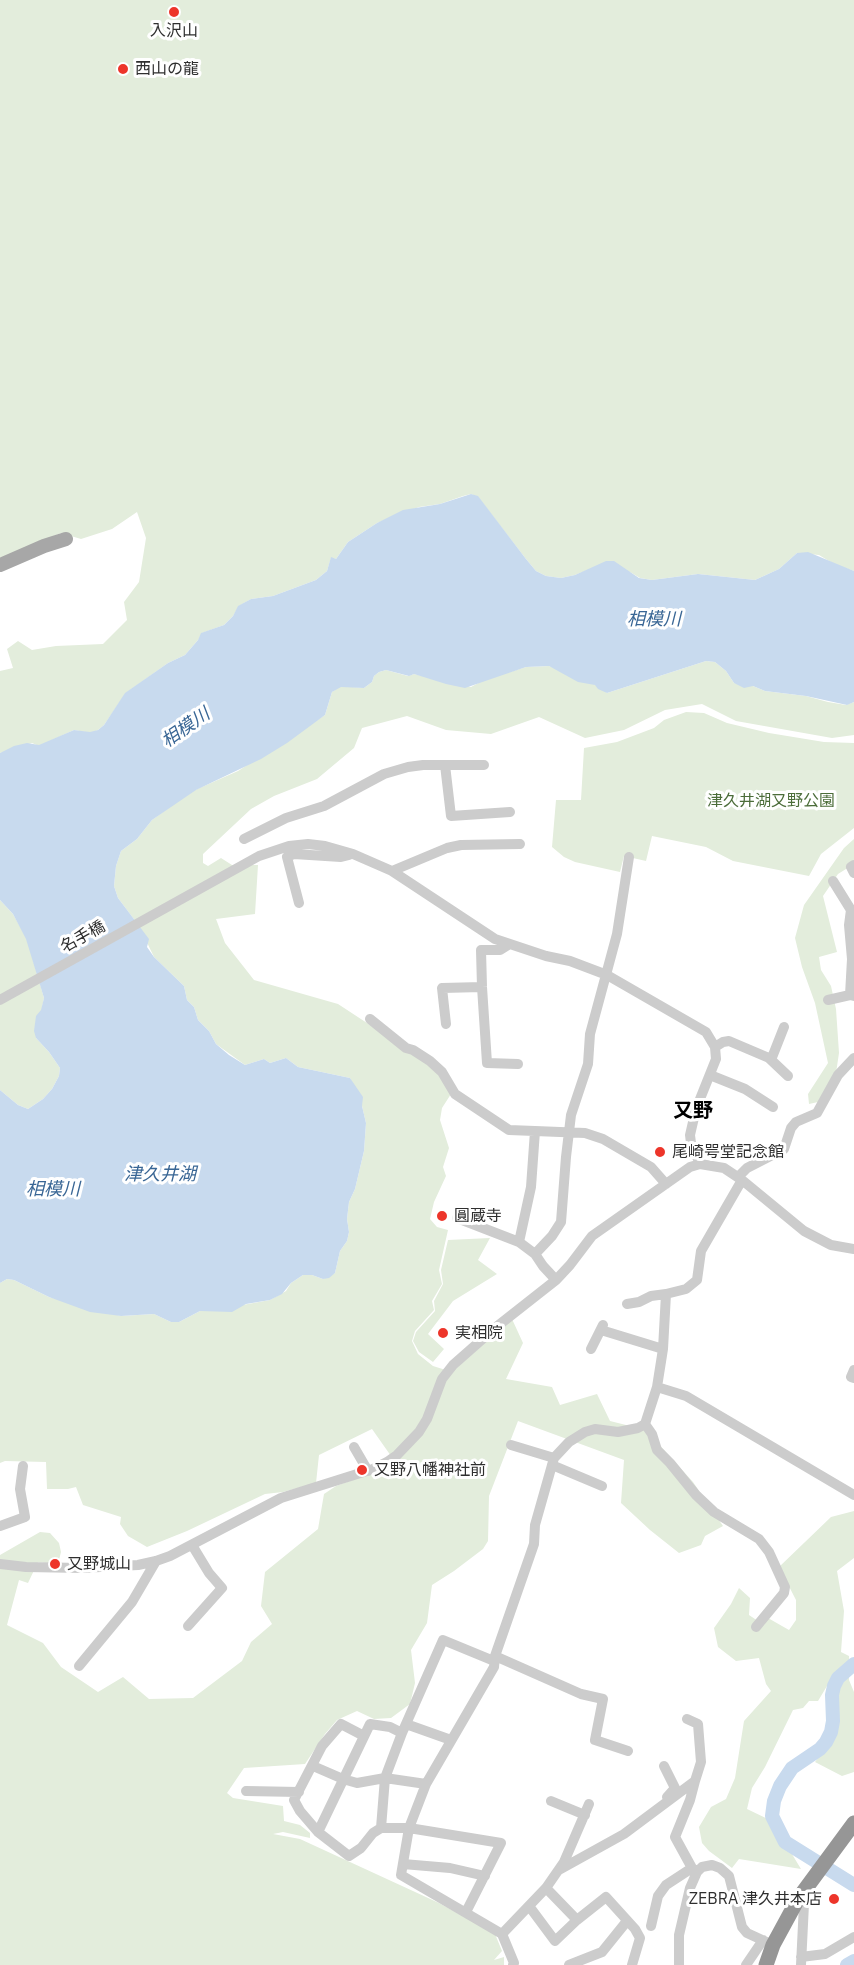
<!DOCTYPE html>
<html>
<head>
<meta charset="utf-8">
<style>
  body { margin:0 }
  canvas { display:block; background:#fff }
</style>
</head>
<body>
<canvas width="854" height="1965"></canvas>
<script>
const ctx = document.querySelector('canvas').getContext('2d');
ctx.lineJoin = 'round';
function fillPath(path, color) {
  ctx.fillStyle = color;
  ctx.fill(path, 'evenodd');
}
function poly(rows) {
  const path = new Path2D();
  for (const r of rows) {
    path.moveTo(r[0], r[1]);
    for (let i = 2; i < r.length; i += 2) path.lineTo(r[i], r[i + 1]);
  }
  return path;
}
function trace(path, color, width, dash) {
  ctx.strokeStyle = color;
  ctx.lineWidth = width;
  ctx.lineCap = dash ? 'butt' : 'round';
  ctx.setLineDash(dash || []);
  ctx.stroke(path);
}
function write(font, color, halo, rows, align = 'center') {
  ctx.font = font + ' "IBM Plex Sans","Noto Sans JP",sans-serif';
  ctx.lineWidth = 6;
  ctx.setLineDash([]);
  ctx.textBaseline = 'middle';
  ctx.strokeStyle = halo;
  ctx.fillStyle = color;
  for (const [text, x, y, turn = 0] of rows) {
    ctx.save();
    ctx.translate(x, y);
    ctx.rotate((+turn || 0) * Math.PI / 180);
    ctx.textAlign = isNaN(turn) ? turn : align;
    if (halo) ctx.strokeText(text, 0, 0);
    ctx.fillText(text, 0, 0);
    ctx.restore();
  }
}
const green = poly([
  [0,0,854,0,854,571,834,564,819,555,797,553,779,569,755,580,698,574,652,580,640,578,630,572,590,569,575,575,561,578,546,576,536,571,526,559,478,497,471,494,463,496,440,504,419,507,377,523,348,542,336,559,331,558,327,571,316,580,273,596,251,599,239,606,233,616,224,625,202,633,198,640,185,655,168,663,126,693,104,725,98,730,91,733,74,730,39,746,32,743,0,753,0,671,13,668,7,649,18,641,32,650,56,646,103,644,127,620,124,602,139,582,146,538,137,512,112,529,81,539,61,533,0,558],
  [706,661,715,662,726,671,734,683,753,686,765,691,806,696,828,702,846,705,854,702,854,735,832,738,736,721,702,704,665,710,624,730,585,738,539,717,491,734,446,730,407,716,362,728,354,748,317,779,274,796,251,809,203,854,203,863,208,866,221,858,232,865,258,865,255,914,216,919,225,943,254,980,338,1004,425,1061,441,1076,451,1094,442,1108,440,1120,449,1148,443,1167,446,1176,434,1202,430,1219,437,1227,448,1230,439,1270,442,1284,432,1301,434,1310,415,1331,412,1341,418,1354,433,1366,452,1372,512,1319,523,1343,506,1379,552,1387,560,1405,597,1394,610,1421,646,1430,693,1482,723,1526,705,1536,701,1545,679,1553,650,1530,621,1503,624,1460,518,1421,489,1496,488,1541,483,1549,454,1571,432,1585,427,1623,411,1650,415,1683,410,1704,391,1718,374,1719,357,1711,337,1720,325,1734,305,1764,244,1768,227,1793,233,1798,283,1806,284,1821,300,1825,310,1833,310,1838,283,1832,273,1834,300,1839,439,1903,495,1934,502,1951,494,1960,504,1957,504,1965,0,1965,0,1555,40,1532,50,1533,59,1543,61,1552,58,1564,38,1562,28,1583,19,1580,7,1625,43,1643,61,1667,98,1692,123,1677,149,1699,193,1698,242,1661,251,1642,272,1624,261,1606,265,1572,318,1529,324,1494,336,1486,391,1466,391,1456,372,1429,319,1455,316,1483,283,1492,265,1494,187,1531,147,1547,128,1536,120,1524,121,1517,83,1505,76,1487,68,1489,47,1489,46,1462,5,1461,0,1463,0,1283,7,1279,14,1280,49,1297,121,1316,154,1314,171,1322,179,1322,200,1311,215,1310,270,1300,286,1291,291,1283,303,1275,312,1275,323,1279,335,1273,340,1251,347,1241,349,1232,347,1219,349,1202,355,1189,364,1151,366,1123,362,1106,350,1078,298,1067,286,1058,270,1063,264,1059,245,1065,216,1044,209,1031,198,1020,194,1007,187,1000,184,986,154,957,139,926,118,898,114,886,116,866,121,851,137,839,152,820,178,801,195,790,238,771,325,715,332,692,341,686,364,688,372,682,374,676,379,672,386,670,408,676,414,674,471,687,484,680,526,667,549,666,596,685,607,693],
  [686,712,704,713,727,723,769,733,824,742,854,743,854,828,821,854,809,876,733,861,706,847,652,836,646,861,624,856,620,872,575,862,564,857,552,847,556,800,581,800,584,748,617,742,654,728,664,720],
  [854,839,854,864,838,874,823,896,837,952,819,957,821,970,831,986,836,1009,839,1053,836,1073,818,1102,809,1104,808,1094,828,1063,815,1003,802,967,795,938,804,905,844,848],
  [0,900,13,914,27,939,44,998,36,1038,49,1052,60,1068,59,1076,52,1089,43,1099,28,1109,18,1105,0,1090],
  [490,1238,478,1260,497,1274,453,1301,428,1334,444,1349,433,1362,419,1352,413,1341,416,1332,435,1311,434,1301,443,1284,441,1270,448,1240],
  [854,1511,854,1558,837,1571,844,1611,841,1652,849,1656,849,1680,854,1692,854,1772,842,1776,815,1762,836,1734,839,1701,827,1686,818,1701,809,1701,803,1708,793,1710,765,1767,752,1788,747,1809,772,1821,801,1869,739,1859,732,1868,709,1851,702,1843,699,1827,711,1807,726,1799,735,1778,744,1721,771,1691,766,1684,759,1658,736,1661,718,1647,714,1628,731,1604,739,1588,750,1598,749,1615,764,1625,768,1618,789,1630,796,1620,796,1600,779,1567,831,1517]
]);
const water = poly([
  [471,494,478,496,526,559,536,571,546,576,561,578,575,575,606,561,614,561,639,578,652,580,698,574,755,580,779,569,797,553,808,552,854,571,854,702,847,705,806,696,765,691,753,686,744,688,734,683,726,671,715,662,706,661,607,693,598,689,595,685,578,682,549,666,526,667,465,688,446,684,414,674,409,676,386,670,379,672,374,676,372,682,364,688,341,687,332,692,325,715,287,743,261,759,196,790,152,820,137,839,121,851,116,866,114,886,118,898,149,939,147,947,154,957,184,986,187,1000,194,1007,198,1020,209,1031,216,1044,229,1055,245,1065,264,1059,270,1063,286,1058,298,1067,350,1078,363,1097,362,1106,366,1123,364,1151,355,1189,349,1202,347,1219,349,1232,347,1241,340,1251,335,1273,329,1278,323,1279,312,1275,303,1275,291,1283,282,1294,270,1300,246,1304,232,1312,200,1311,179,1322,171,1322,154,1314,121,1316,90,1312,49,1297,14,1280,7,1279,0,1283,0,1090,18,1105,28,1109,43,1099,52,1089,59,1076,60,1068,49,1052,36,1038,34,1031,36,1016,41,1010,44,998,26,939,13,914,0,900,0,753,14,746,27,743,39,745,74,730,90,732,98,730,104,725,125,693,168,663,185,655,198,640,201,633,224,625,233,616,238,606,251,599,273,596,316,580,327,571,331,557,336,559,348,542,377,523,403,510,440,504]
]);
const river = poly([
  [854,1664,838,1678,834,1686,832,1695,833,1721,831,1732,826,1742,820,1749,792,1768,780,1786,774,1801,772,1816,785,1842,854,1885],
  [847,1965,854,1961]
]);
const minor = poly([
  [445,765,451,816,510,812],
  [244,839,286,818,324,806,384,774,408,767,423,765,484,765],
  [854,865,851,867,854,873],
  [392,871,447,848,461,845,520,844],
  [833,881,851,910,849,925,852,959,850,995],
  [299,903,287,857,294,854,341,857,349,855],
  [508,945,500,950,481,950,482,987,487,1063,518,1064],
  [0,1000,259,856,289,846,308,844,325,846,353,854,392,871,495,939,546,956,570,961,607,975,706,1032,715,1047,716,1059,696,1109,690,1135,691,1143,700,1164],
  [828,1000,850,995,854,996],
  [370,1019,406,1048,413,1050,430,1061,442,1072,455,1094,509,1130,535,1131],
  [446,1024,442,988,482,987],
  [715,1047,723,1042,729,1041,769,1058,788,1076],
  [771,1060,784,1027],
  [710,1075,745,1089,773,1107],
  [738,1177,747,1168,784,1149,791,1128,796,1122,817,1113,838,1075,854,1058],
  [457,1218,519,1242,535,1254,543,1266,556,1280],
  [519,1242,531,1187,535,1131,585,1133,603,1139,651,1167,666,1184],
  [535,1254,552,1236,561,1222,566,1157,571,1115,588,1064,590,1034,617,934,629,857],
  [627,1304,639,1302,651,1296,666,1294],
  [601,1330,663,1349],
  [591,1349,603,1325],
  [854,1370,851,1377,854,1378],
  [657,1387,686,1396,854,1495],
  [645,1424,652,1434,657,1450,670,1463,696,1495,714,1512,759,1539,769,1552,785,1587,784,1593,756,1627],
  [511,1445,554,1458],
  [354,1447,368,1471],
  [552,1465,602,1486],
  [0,1526,25,1517,20,1489,23,1466],
  [0,1564,26,1567,82,1568,138,1565,156,1561,170,1556,281,1498,373,1469,387,1462,397,1455,419,1432,427,1419,442,1379,453,1365,495,1328,556,1280,570,1265,592,1236,690,1167,700,1164,724,1168,742,1180,804,1231,831,1245,854,1249],
  [188,1626,222,1588,209,1573,192,1545],
  [495,1656,581,1694,603,1699,595,1740,628,1751],
  [79,1666,132,1602,156,1561],
  [406,1724,451,1740],
  [364,1736,341,1724,322,1746,294,1800,300,1811,318,1832,349,1856,361,1848,373,1833,381,1828,409,1828,501,1843,466,1912],
  [313,1766,343,1779,357,1783,385,1778,426,1784],
  [664,1766,675,1788,667,1797],
  [695,1781,690,1800,675,1837,692,1868,697,1872],
  [246,1791,299,1792],
  [551,1801,585,1815],
  [381,1828,385,1778,402,1733],
  [318,1832,370,1724,390,1727,402,1733,443,1640,494,1661],
  [403,1864,450,1868,485,1876],
  [559,1870,624,1834,695,1781,701,1762,698,1724,687,1719],
  [546,1888,577,1920],
  [798,1899,804,1904,801,1965],
  [529,1906,555,1941,577,1920,606,1897,635,1929,640,1938,632,1965],
  [651,1926,658,1896,666,1885,692,1868],
  [502,1934,546,1888,564,1862,589,1804],
  [801,1957,825,1954,854,1937],
  [513,1965,514,1963,502,1934,401,1875,409,1828,426,1784,494,1667,495,1656,534,1544,535,1525,554,1458,569,1442,585,1432,595,1429,618,1432,638,1428,645,1424,657,1387,663,1349,666,1294,686,1289,697,1280,701,1251,742,1180],
  [569,1965,602,1952,627,1921],
  [679,1965,679,1935,690,1888,697,1872,702,1867,712,1865,720,1868,729,1876,742,1927,747,1933,773,1945],
  [746,1965,763,1940]
]);
const major = poly([
  [0,565,44,546,66,539]
]);
const highway = poly([
  [766,1965,773,1945,798,1899,854,1823]
]);
const markers = [
  [174,12,6,"#ed352a"],
  [123,69,6,"#ed352a"],
  [660,1152,6,"#ed352a"],
  [442,1216,6,"#ed352a"],
  [443,1333,6,"#ed352a"],
  [362,1470,6,"#ed352a"],
  [55,1564,6,"#ed352a"],
  [834,1899,6,"#ed352a"]
];
const poiNames = [
  ["入沢山",174,31,"center"],
  ["西山の龍",135,69],
  ["尾崎咢堂記念館",672,1152],
  ["圓蔵寺",454,1216],
  ["実相院",455,1333],
  ["又野八幡神社前",374,1470],
  ["又野城山",67,1564],
  ["ZEBRA 津久井本店",822,1899,"right"]
];
const parkNames = [
  ["津久井湖又野公園",771,801]
];
const streetNames = [
  ["名手橋",83,937,-29]
];
const waterNames = [
  ["相模川",654,620],
  ["相模川",186,728,-35],
  ["津久井湖",160,1175],
  ["相模川",53,1190]
];
const quarterNames = [
  ["又野",693,1111]
];
fillPath(green, '#e3eddc');
fillPath(water, '#c8daee');
trace(river, '#c8daee', 14);
trace(minor, '#ccc', 10);
trace(major, '#a7a7a7', 14);
trace(highway, '#969696', 15);
for (const [x, y, r, color] of markers) {
  const dot = new Path2D();
  dot.arc(x, y, r, 0, 2 * Math.PI);
  ctx.fillStyle = color;
  ctx.fill(dot);
  trace(dot, '#fff', 2);
}
write('16px', '#2f2f2f', '#fff', poiNames, 'left');
write('16px', '#4c6d3a', '#fff', parkNames);
write('16px', '#2f2f2f', '#fff', streetNames);
write('italic 18px', '#396695', '#fff', waterNames);
write('bold 20px', '#000', '#fff', quarterNames);
</script>
</body>
</html>
